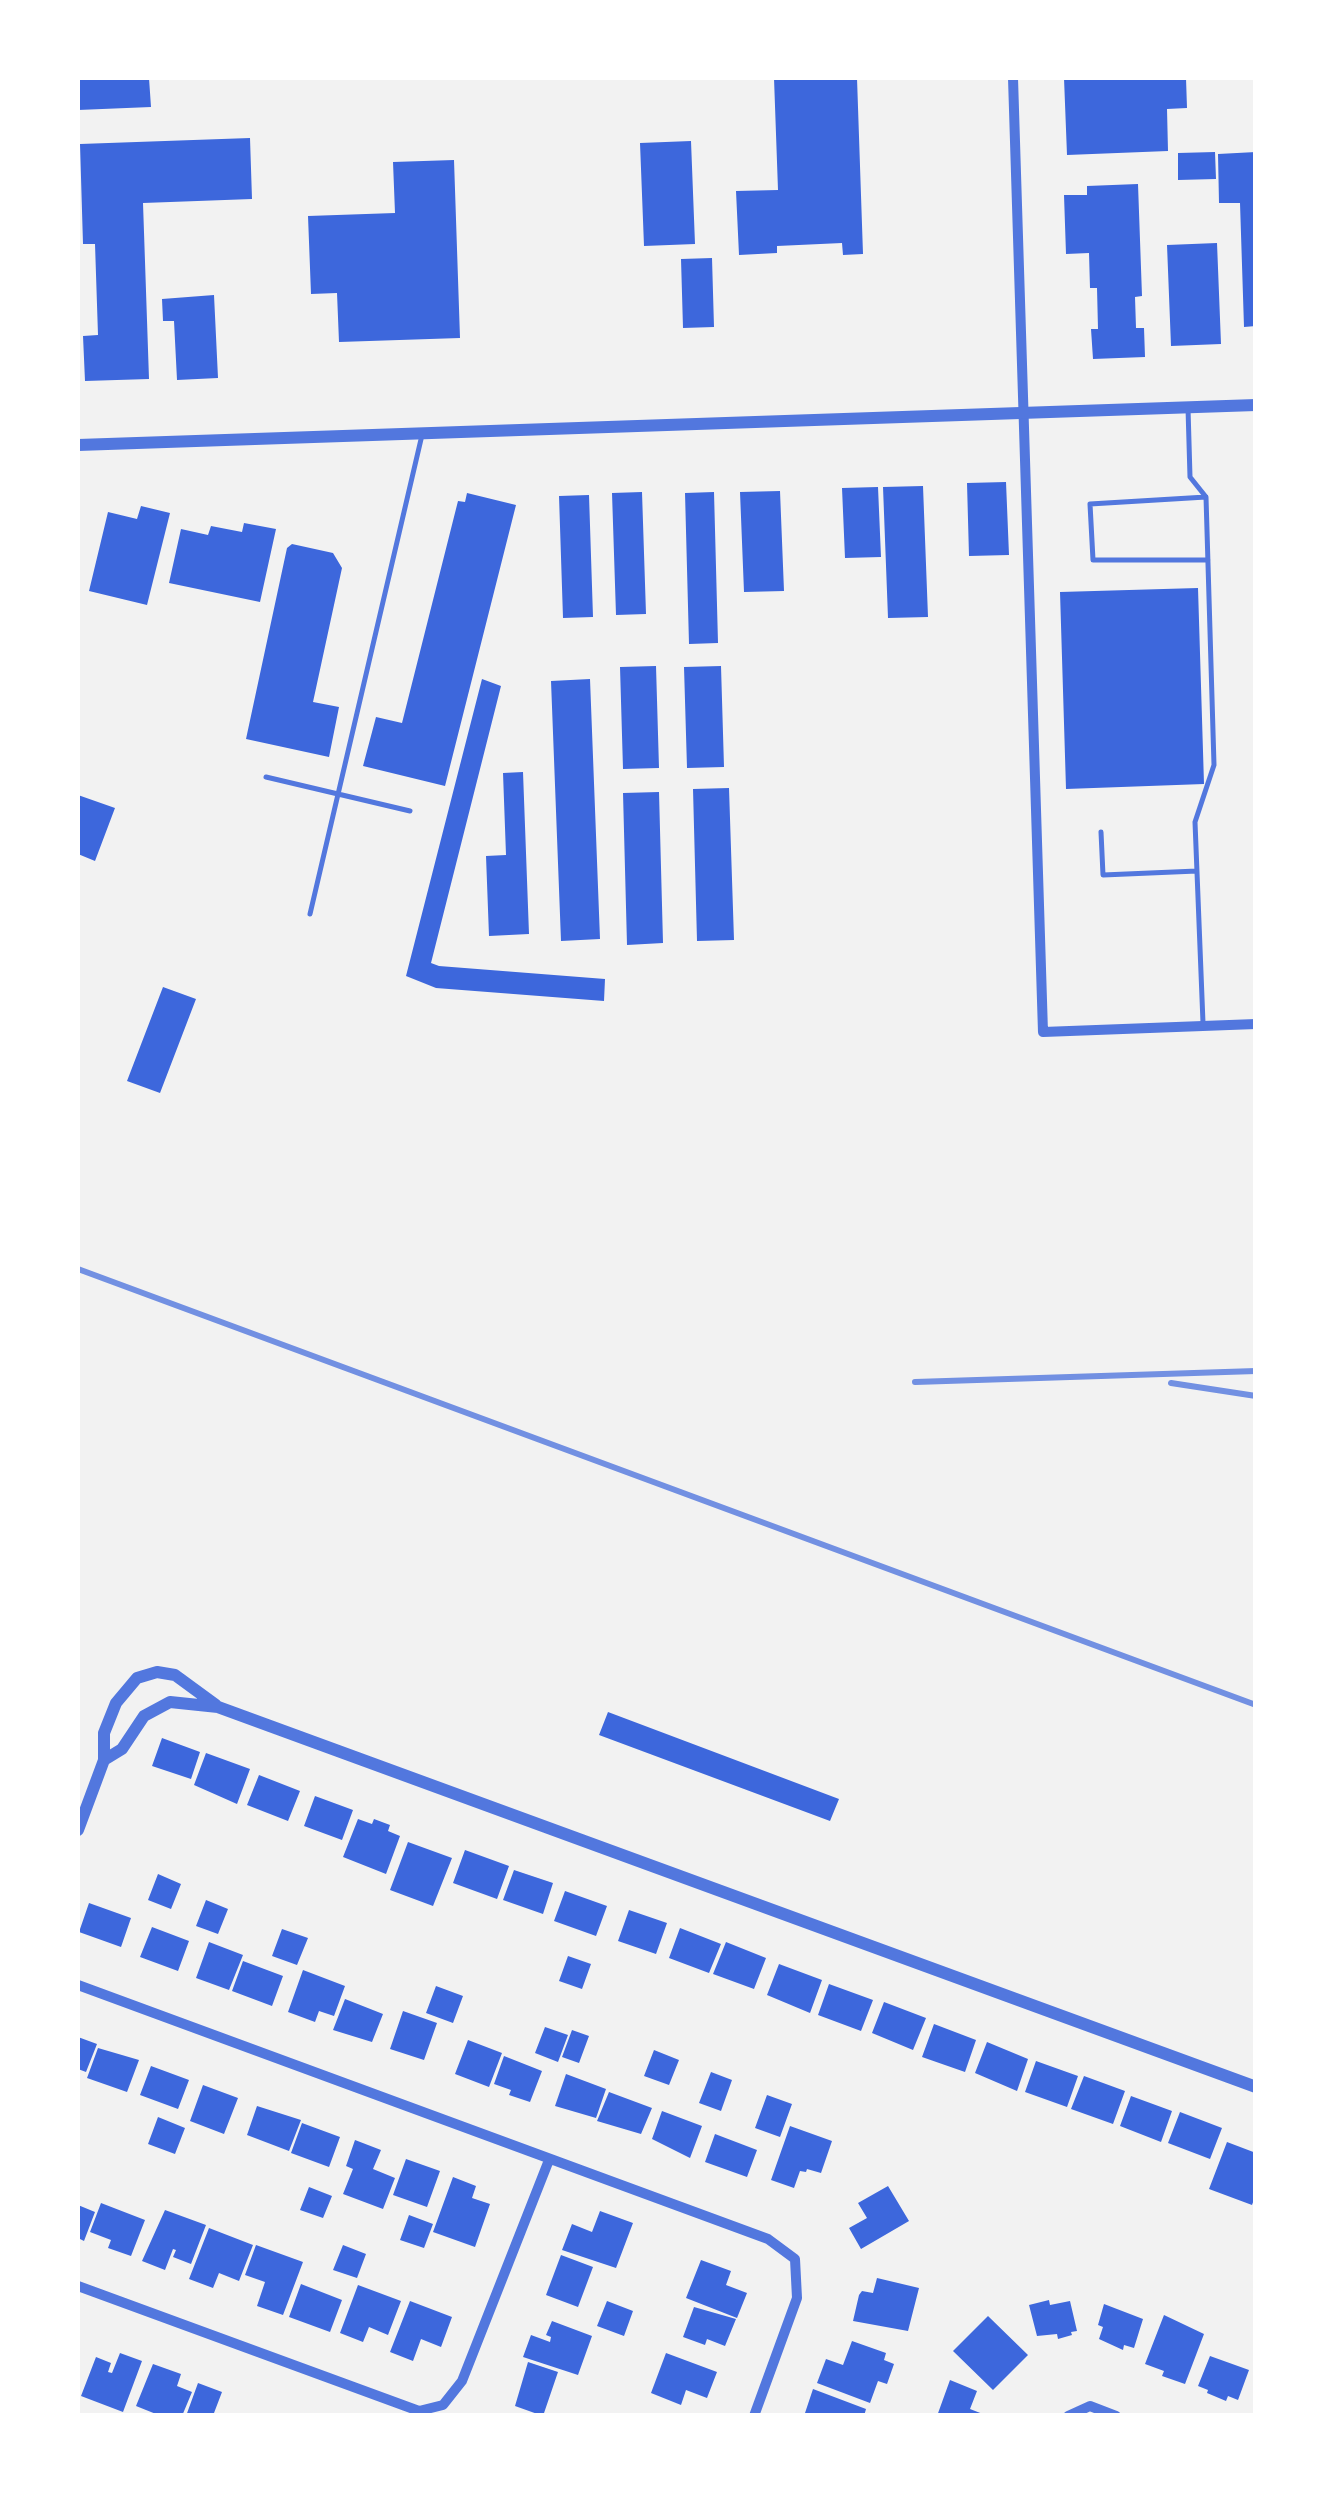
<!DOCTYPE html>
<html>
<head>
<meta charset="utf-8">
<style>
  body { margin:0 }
  #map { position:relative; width:1333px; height:2493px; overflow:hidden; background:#f2f2f2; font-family:Roboto,sans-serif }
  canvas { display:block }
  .frame { position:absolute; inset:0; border:80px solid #fff; pointer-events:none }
</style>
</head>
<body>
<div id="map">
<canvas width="1333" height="2493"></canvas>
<div class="frame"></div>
</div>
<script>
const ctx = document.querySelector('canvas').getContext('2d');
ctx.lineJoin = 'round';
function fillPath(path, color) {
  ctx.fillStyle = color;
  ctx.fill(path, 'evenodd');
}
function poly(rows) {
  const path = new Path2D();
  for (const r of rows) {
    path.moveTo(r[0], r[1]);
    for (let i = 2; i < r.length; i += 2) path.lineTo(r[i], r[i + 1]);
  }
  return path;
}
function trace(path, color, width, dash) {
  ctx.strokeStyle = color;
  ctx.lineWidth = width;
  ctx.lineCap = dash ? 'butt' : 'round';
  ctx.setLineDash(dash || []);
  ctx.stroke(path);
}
const building = poly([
  [78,78,149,78,151,107,78,110],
  [774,78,857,78,863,254,843,255,842,243,777,246,777,253,739,255,736,191,778,190],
  [1064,78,1186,78,1187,108,1167,109,1168,151,1067,155],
  [250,138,252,199,143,203,149,379,85,381,83,336,98,335,95,244,83,244,80,144],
  [691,141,695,244,644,246,640,143],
  [1215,152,1216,179,1178,180,1178,153],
  [1256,152,1256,326,1244,327,1240,203,1219,203,1218,154],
  [454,160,460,338,339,342,337,293,311,294,308,216,395,213,393,162],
  [1138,184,1142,296,1135,297,1136,328,1144,328,1145,357,1093,359,1091,329,1098,329,1097,288,1090,288,1089,253,1066,254,1064,195,1087,195,1087,186],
  [1217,243,1221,344,1171,346,1167,245],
  [712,258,714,327,683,328,681,259],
  [214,295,218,378,177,380,174,321,163,321,162,299],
  [1006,482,1009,555,969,556,967,483],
  [923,486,928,617,888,618,883,487],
  [878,487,881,557,845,558,842,488],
  [780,491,784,591,744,592,740,492],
  [642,492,646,614,616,615,612,493],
  [714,492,718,643,689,644,685,493],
  [467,493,516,505,445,786,363,766,376,717,402,723,458,501,465,502],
  [589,495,593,617,563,618,559,496],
  [141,506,170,513,147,605,89,591,108,512,137,519],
  [244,523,276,529,260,602,169,583,181,529,208,535,211,526,242,532],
  [292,544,333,553,342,568,313,702,339,707,329,757,246,739,287,548],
  [1198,588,1204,784,1066,789,1060,592],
  [656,666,659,768,623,769,620,667],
  [721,666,724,767,687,768,684,667],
  [482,679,501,686,431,963,439,966,605,979,604,1001,436,988,406,976],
  [590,679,600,939,561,941,551,681],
  [523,772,529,934,489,936,486,856,506,855,503,773],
  [729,788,734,940,697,941,693,789],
  [659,792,663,943,627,945,623,793],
  [78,795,115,808,95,861,78,854],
  [163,987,196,999,160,1093,127,1081],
  [608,1712,839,1799,830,1821,599,1735],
  [162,1738,200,1752,191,1779,152,1766],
  [206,1753,250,1769,237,1804,194,1785],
  [259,1775,300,1791,288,1821,247,1805],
  [315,1796,353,1810,342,1840,304,1826],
  [358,1819,372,1824,374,1819,390,1825,388,1831,400,1836,386,1874,343,1857],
  [408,1842,452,1858,433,1906,390,1890],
  [465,1850,509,1866,497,1899,453,1883],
  [514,1870,553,1883,543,1914,503,1900],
  [158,1874,181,1884,171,1909,148,1900],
  [565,1891,607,1906,596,1936,554,1921],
  [206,1900,228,1909,218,1934,196,1926],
  [89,1903,131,1918,121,1947,79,1932],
  [629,1910,667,1923,656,1954,618,1941],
  [152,1927,189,1941,178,1971,140,1957],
  [680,1928,721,1944,709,1973,669,1958],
  [282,1929,308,1938,297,1965,272,1956],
  [209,1942,243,1955,229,1990,196,1978],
  [726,1942,766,1958,754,1989,713,1974],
  [568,1956,591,1964,582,1989,559,1981],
  [243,1961,283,1976,272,2006,232,1991],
  [779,1964,822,1980,810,2013,767,1995],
  [303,1970,345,1986,334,2016,319,2011,315,2022,288,2012],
  [829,1984,873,2000,861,2031,818,2015],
  [436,1986,463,1996,453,2023,426,2013],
  [345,1999,383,2014,372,2042,333,2030],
  [884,2002,926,2018,913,2050,872,2033],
  [403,2011,437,2023,424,2060,390,2049],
  [934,2024,976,2040,965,2072,922,2057],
  [545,2027,568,2035,558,2062,535,2053],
  [572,2030,589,2036,579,2063,562,2057],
  [78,2037,97,2044,86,2072,78,2069],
  [468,2040,502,2053,489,2087,455,2074],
  [987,2042,1028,2059,1017,2091,975,2073],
  [98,2048,139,2060,127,2092,87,2078],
  [654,2050,679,2060,669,2085,644,2076],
  [504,2056,542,2071,530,2102,509,2095,511,2090,494,2084],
  [1036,2061,1078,2076,1067,2107,1025,2092],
  [151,2066,189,2080,178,2109,140,2095],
  [711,2072,732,2080,721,2111,699,2103],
  [566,2074,606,2089,596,2118,555,2106],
  [1084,2076,1125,2091,1113,2124,1071,2109],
  [203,2085,238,2098,224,2134,190,2121],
  [609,2092,652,2108,641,2134,597,2121],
  [767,2095,792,2104,780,2137,755,2128],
  [1131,2096,1172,2111,1161,2142,1120,2126],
  [257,2106,301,2120,289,2151,247,2135],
  [662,2111,702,2126,690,2158,652,2139],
  [1180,2112,1222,2128,1210,2159,1168,2143],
  [158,2117,185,2128,175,2154,148,2144],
  [302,2123,340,2137,329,2167,291,2153],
  [790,2126,832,2141,821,2173,807,2169,806,2172,800,2171,794,2188,771,2180],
  [715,2134,757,2150,747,2177,705,2162],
  [355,2140,381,2150,373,2169,395,2178,383,2209,343,2194,353,2169,346,2166],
  [1227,2142,1256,2153,1256,2194,1252,2205,1209,2189],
  [406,2159,440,2171,427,2207,393,2195],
  [453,2177,476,2186,472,2198,490,2204,475,2247,433,2232],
  [888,2186,909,2221,861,2249,849,2228,867,2218,858,2203],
  [309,2187,332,2196,323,2218,300,2210],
  [101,2203,145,2220,131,2256,108,2248,111,2240,90,2232],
  [78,2205,95,2212,84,2241,78,2238],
  [165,2210,206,2225,191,2264,173,2257,176,2250,173,2249,165,2270,142,2261],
  [600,2211,633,2223,616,2268,562,2250,572,2224,592,2232],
  [409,2215,433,2224,424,2248,400,2240],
  [209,2228,253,2245,239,2281,219,2273,213,2288,189,2279],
  [256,2245,303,2262,283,2315,257,2306,265,2282,245,2275],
  [343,2245,366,2254,357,2278,333,2270],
  [561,2255,593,2267,578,2307,546,2295],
  [701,2260,731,2271,726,2285,747,2293,737,2318,686,2298],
  [877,2278,919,2288,908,2331,853,2321,859,2295,862,2291,873,2293],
  [301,2284,342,2300,330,2332,289,2317],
  [358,2285,401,2301,388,2335,369,2327,363,2342,340,2333],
  [1049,2300,1050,2305,1070,2301,1077,2331,1071,2332,1072,2335,1058,2339,1057,2334,1037,2336,1029,2305],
  [410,2301,452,2317,441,2347,421,2339,413,2361,390,2352],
  [607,2301,633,2311,624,2336,597,2326],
  [1104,2304,1143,2319,1134,2348,1124,2345,1123,2350,1099,2339,1103,2327,1098,2325],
  [694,2307,736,2319,725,2346,707,2339,705,2345,683,2337],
  [1164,2315,1204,2334,1185,2384,1162,2376,1164,2371,1145,2364],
  [988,2316,1028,2355,993,2390,953,2351],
  [552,2321,592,2336,578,2375,523,2357,531,2335,550,2342,551,2337,546,2335],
  [852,2341,886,2353,884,2360,894,2364,887,2384,878,2381,870,2403,817,2383,826,2359,843,2365],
  [120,2353,142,2361,123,2412,81,2396,96,2357,111,2363,108,2372,112,2373],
  [666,2353,717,2372,707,2398,686,2390,681,2405,651,2393],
  [1210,2356,1249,2370,1238,2400,1228,2396,1226,2401,1207,2393,1208,2390,1198,2386],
  [528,2362,558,2372,543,2416,515,2406],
  [153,2364,181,2374,177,2386,192,2392,182,2416,161,2416,136,2406],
  [950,2380,977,2391,970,2409,988,2416,937,2416],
  [198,2383,222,2392,214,2413,221,2416,186,2416],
  [813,2389,866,2409,864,2416,804,2416]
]);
const service = poly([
  [1188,408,1190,477,1206,497,1214,765,1195,822,1203,1023],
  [1206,497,1090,504,1093,560,1208,560],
  [266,777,410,811],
  [1101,832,1103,875,1197,871],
  [310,914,422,435]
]);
const minor = poly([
  [1013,78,1043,1032,1256,1024],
  [78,1985,768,2239,795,2259,797,2298,754,2416],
  [78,2286,419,2411,443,2405,462,2381,549,2160],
  [1068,2416,1090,2406,1116,2416]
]);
const tertiary = poly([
  [78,445,1256,405],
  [104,1760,122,1749,144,1716,170,1702,218,1707,1256,2087],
  [78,1830,104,1760,104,1733,116,1703,137,1678,157,1672,175,1675,216,1705]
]);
const rail = poly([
  [78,1269,1256,1705],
  [915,1382,1256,1371],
  [1171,1383,1256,1396]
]);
fillPath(building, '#3d67dc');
trace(service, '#5277de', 5);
trace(minor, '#5277de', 10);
trace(tertiary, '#5277de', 12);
trace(rail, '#7290e2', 6);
</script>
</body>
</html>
